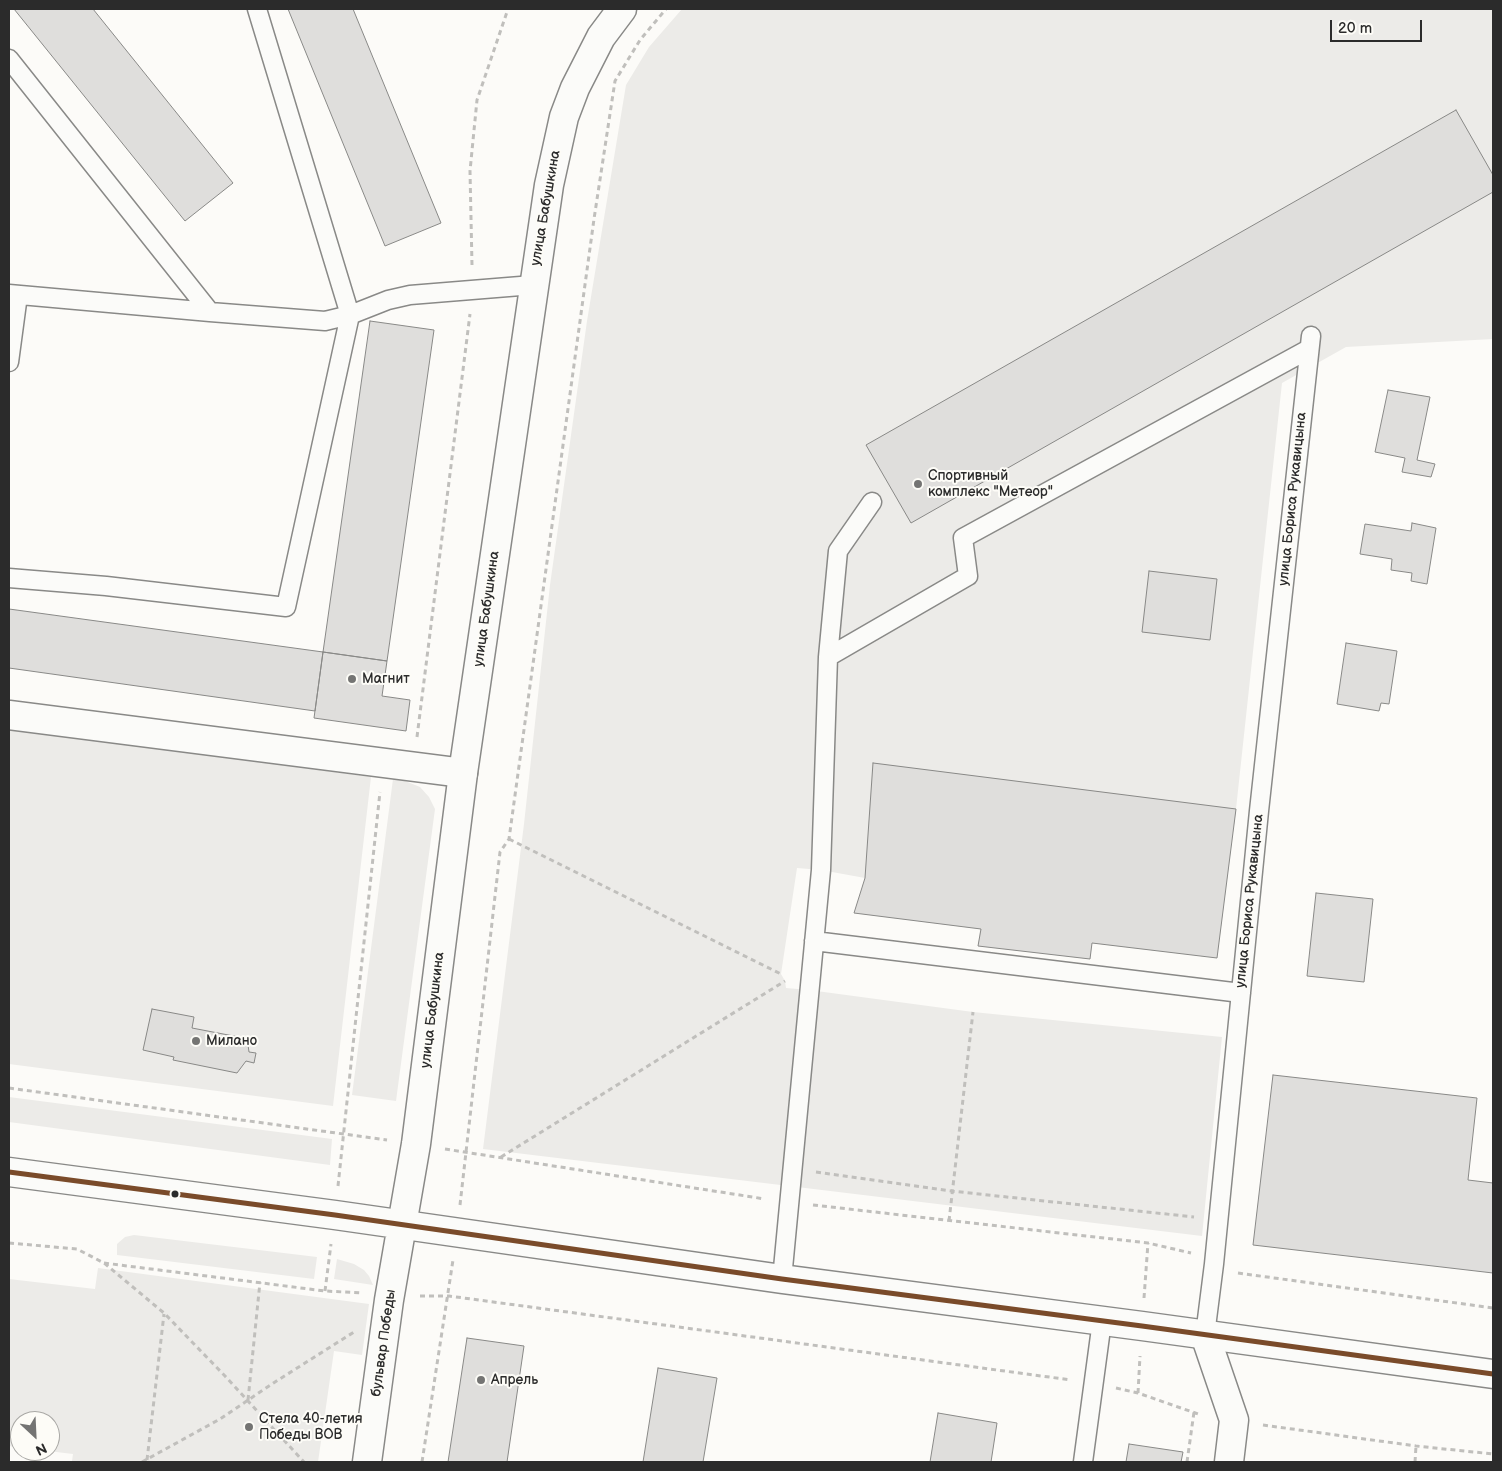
<!DOCTYPE html>
<html>
<head>
<meta charset="utf-8">
<style>
  body { margin:0 }
  #map { position:relative; width:1502px; height:1471px; overflow:hidden; background:#fcfbf8; font-family:"Balsamiq Sans",sans-serif }
  canvas { display:block }
  .frame { position:absolute; inset:0; border:10px solid #2b2b2b; pointer-events:none }
  .north { position:absolute; left:10px; top:1411px; width:50px; height:50px; box-sizing:border-box; background:#fdfcf7; border:1px solid #a9a8a5; border-radius:50%; rotate:155deg; font-size:14px; font-weight:700; line-height:20px; text-align:center; color:#2b2b2b }
  .north::after { content:''; display:block; margin:auto; width:18px; height:22px; background:#747473; clip-path:polygon(50% 0,100% 100%,50% 72%,0 100%) }
  .scale { position:absolute; left:1330px; top:20px; width:92px; height:22px; box-sizing:border-box; border:2px solid #2b2b2b; border-top:0; padding-left:6px; font-size:15px; line-height:18px; white-space:nowrap; color:#2b2b2b; -webkit-text-stroke:4px #fdfcf7; paint-order:stroke }
</style>
</head>
<body>
<div id="map">
<canvas width="1502" height="1471"></canvas>
<div class="frame"></div>
<div class="north">N</div>
<div class="scale">20 m</div>
</div>
<script>
const ctx = document.querySelector('canvas').getContext('2d');
ctx.lineJoin = 'round';
function fillPath(path, color) {
  ctx.fillStyle = color;
  ctx.fill(path, 'evenodd');
}
function poly(rows) {
  const path = new Path2D();
  for (const r of rows) {
    path.moveTo(r[0], r[1]);
    for (let i = 2; i < r.length; i += 2) path.lineTo(r[i], r[i + 1]);
  }
  return path;
}
function trace(path, color, width, dash) {
  ctx.strokeStyle = color;
  ctx.lineWidth = width;
  ctx.lineCap = dash ? 'butt' : 'round';
  ctx.setLineDash(dash || []);
  ctx.stroke(path);
}
function write(font, color, halo, rows, align = 'center') {
  ctx.font = font + ' "Balsamiq Sans",sans-serif';
  ctx.lineWidth = 4;
  ctx.setLineDash([]);
  ctx.textBaseline = 'middle';
  ctx.strokeStyle = halo;
  ctx.fillStyle = color;
  for (const [text, x, y, turn = 0] of rows) {
    ctx.save();
    ctx.translate(x, y);
    ctx.rotate((+turn || 0) * Math.PI / 180);
    ctx.textAlign = isNaN(turn) ? turn : align;
    if (halo) ctx.strokeText(text, 0, 0);
    ctx.fillText(text, 0, 0);
    ctx.restore();
  }
}
const green = poly([
  [682,9,1493,9,1493,339,1346,347,1282,383,1236,809,1217,958,1092,943,1090,959,978,946,980,929,854,913,865,878,821,870,797,868,781,974,785,981,786,988,809,990,973,1012,1222,1037,1202,1236,483,1149,524,824,550,585,587,321,626,85,649,47],
  [9,728,371,777,333,1106,9,1064],
  [393,779,405,781,420,787,429,797,435,809,396,1101,352,1095],
  [9,1097,332,1139,330,1165,9,1122],
  [134,1235,317,1257,314,1279,117,1255,117,1244,125,1237],
  [337,1259,354,1264,364,1270,369,1276,373,1285,334,1279],
  [98,1268,369,1304,362,1355,334,1351,318,1462,72,1461,73,1454,48,1451,50,1451,50,1421,20,1421,20,1448,9,1446,9,1279,95,1289]
]);
const building = poly([
  [14,9,93,9,233,183,185,221,14,9],
  [288,9,353,9,441,223,385,246,288,9],
  [1456,110,1493,175,1493,192,911,523,866,445,1456,110],
  [370,321,434,330,387,661,323,652,370,321],
  [1388,390,1430,397,1417,460,1435,464,1431,477,1402,472,1405,458,1375,452,1388,390],
  [1412,523,1436,528,1427,584,1411,581,1412,573,1391,570,1392,559,1360,554,1365,524,1411,531,1412,523],
  [1149,571,1217,579,1210,640,1142,632,1149,571],
  [9,609,323,652,315,711,9,668,9,609],
  [1346,643,1397,651,1389,704,1381,703,1379,711,1337,704,1346,643],
  [323,652,387,661,382,696,410,700,406,731,314,718,323,652],
  [873,763,1236,809,1217,958,1092,943,1090,959,978,946,981,929,854,913,865,878,873,763],
  [1316,893,1373,899,1364,982,1307,976,1316,893],
  [152,1009,194,1017,192,1028,244,1038,248,1045,249,1052,256,1053,254,1063,246,1061,237,1073,173,1060,174,1057,143,1050,152,1009],
  [1273,1075,1477,1098,1468,1180,1493,1183,1493,1273,1253,1245,1273,1075],
  [467,1338,524,1346,507,1462,448,1462,467,1338],
  [658,1368,717,1378,703,1462,643,1462,658,1368],
  [938,1413,997,1423,991,1462,930,1462,938,1413],
  [1129,1444,1183,1452,1181,1462,1126,1462,1129,1444]
]);
const path = poly([
  [472,265,470,171,477,100,508,9],
  [417,737,470,314],
  [509,839,781,974],
  [9,1088,387,1140],
  [445,1149,765,1199],
  [501,1157,785,981],
  [816,1172,951,1191,1194,1217],
  [338,1186,380,792],
  [460,1205,500,852,509,839,594,219,615,81,640,40,666,9],
  [813,1205,1148,1243,1191,1253],
  [949,1221,973,1012],
  [9,1243,77,1249,104,1263,164,1313,225,1376,304,1462],
  [104,1263,325,1291,362,1293],
  [1238,1273,1493,1308],
  [325,1291,331,1244],
  [420,1296,449,1296,1071,1380],
  [1144,1298,1148,1243],
  [1116,1388,1138,1393,1201,1415],
  [1138,1393,1140,1356],
  [248,1400,260,1282],
  [1263,1425,1416,1446,1493,1454],
  [147,1460,164,1314],
  [142,1462,220,1419,275,1382,354,1332],
  [422,1462,453,1260],
  [1187,1462,1194,1412],
  [1415,1462,1416,1446]
]);
const lane = poly([
  [9,59,210,312],
  [9,294,210,312,325,321,350,315,388,300,410,295,533,285],
  [9,362,18,295],
  [9,578,106,586,286,607,350,315,257,9],
  [828,657,968,576,963,538,1309,349],
  [814,941,1241,993],
  [782,1279,821,870,828,657,838,551,872,502],
  [1205,1335,1214,1264,1259,811,1311,336],
  [1083,1462,1102,1321]
]);
const street = poly([
  [9,715,463,773],
  [1205,1335,1234,1420,1229,1462]
]);
const secondary = poly([
  [9,1172,335,1215,782,1279,1142,1326,1493,1374],
  [367,1462,389,1300,416,1144,463,773,549,185,564,117,575,88,601,37,622,9]
]);
const bus1 = poly([
  [9,1172,335,1215,782,1279,1142,1326,1493,1374]
]);
const markers = [
  [918,484,5,"#747473"],
  [352,679,5,"#747473"],
  [196,1041,5,"#747473"],
  [175,1194,4.5,"#2b2b2b"],
  [481,1380,5,"#747473"],
  [249,1427,5,"#747473"]
];
const streetNames = [
  ["улица Бабушкина",546,208,-80],
  ["улица Бориса Рукавицына",1293,499,-84],
  ["улица Бабушкина",487,609,-82],
  ["улица Бориса Рукавицына",1250,901,-84],
  ["улица Бабушкина",433,1010,-83],
  ["бульвар Победы",384,1343,-82]
];
const poiNames = [
  ["Спортивный",928,476],
  ["комплекс \"Метеор\"",928,492],
  ["Магнит",362,679],
  ["Милано",206,1041],
  ["Апрель",491,1380],
  ["Стела 40-летия",259,1419],
  ["Победы ВОВ",259,1435]
];
fillPath(green, '#ecebe8');
fillPath(building, '#dfdedc');
trace(building, '#898987', 1);
trace(lane, '#898987', 21);
trace(street, '#898987', 31);
trace(secondary, '#898987', 31);
trace(path, '#c0bfbc', 3, [5, 4]);
trace(lane, '#fbfbf9', 18);
trace(street, '#fbfbf9', 28);
trace(secondary, '#fbfbf9', 28);
trace(bus1, '#7a4b2a', 5);
for (const [x, y, r, color] of markers) {
  const dot = new Path2D();
  dot.arc(x, y, r, 0, 2 * Math.PI);
  ctx.fillStyle = color;
  ctx.fill(dot);
  trace(dot, '#fdfcf7', 2);
}
write('14px', '#2b2b2b', '#fdfcf7', streetNames);
write('14px', '#2b2b2b', '#fdfcf7', poiNames, 'left');
</script>
</body>
</html>
